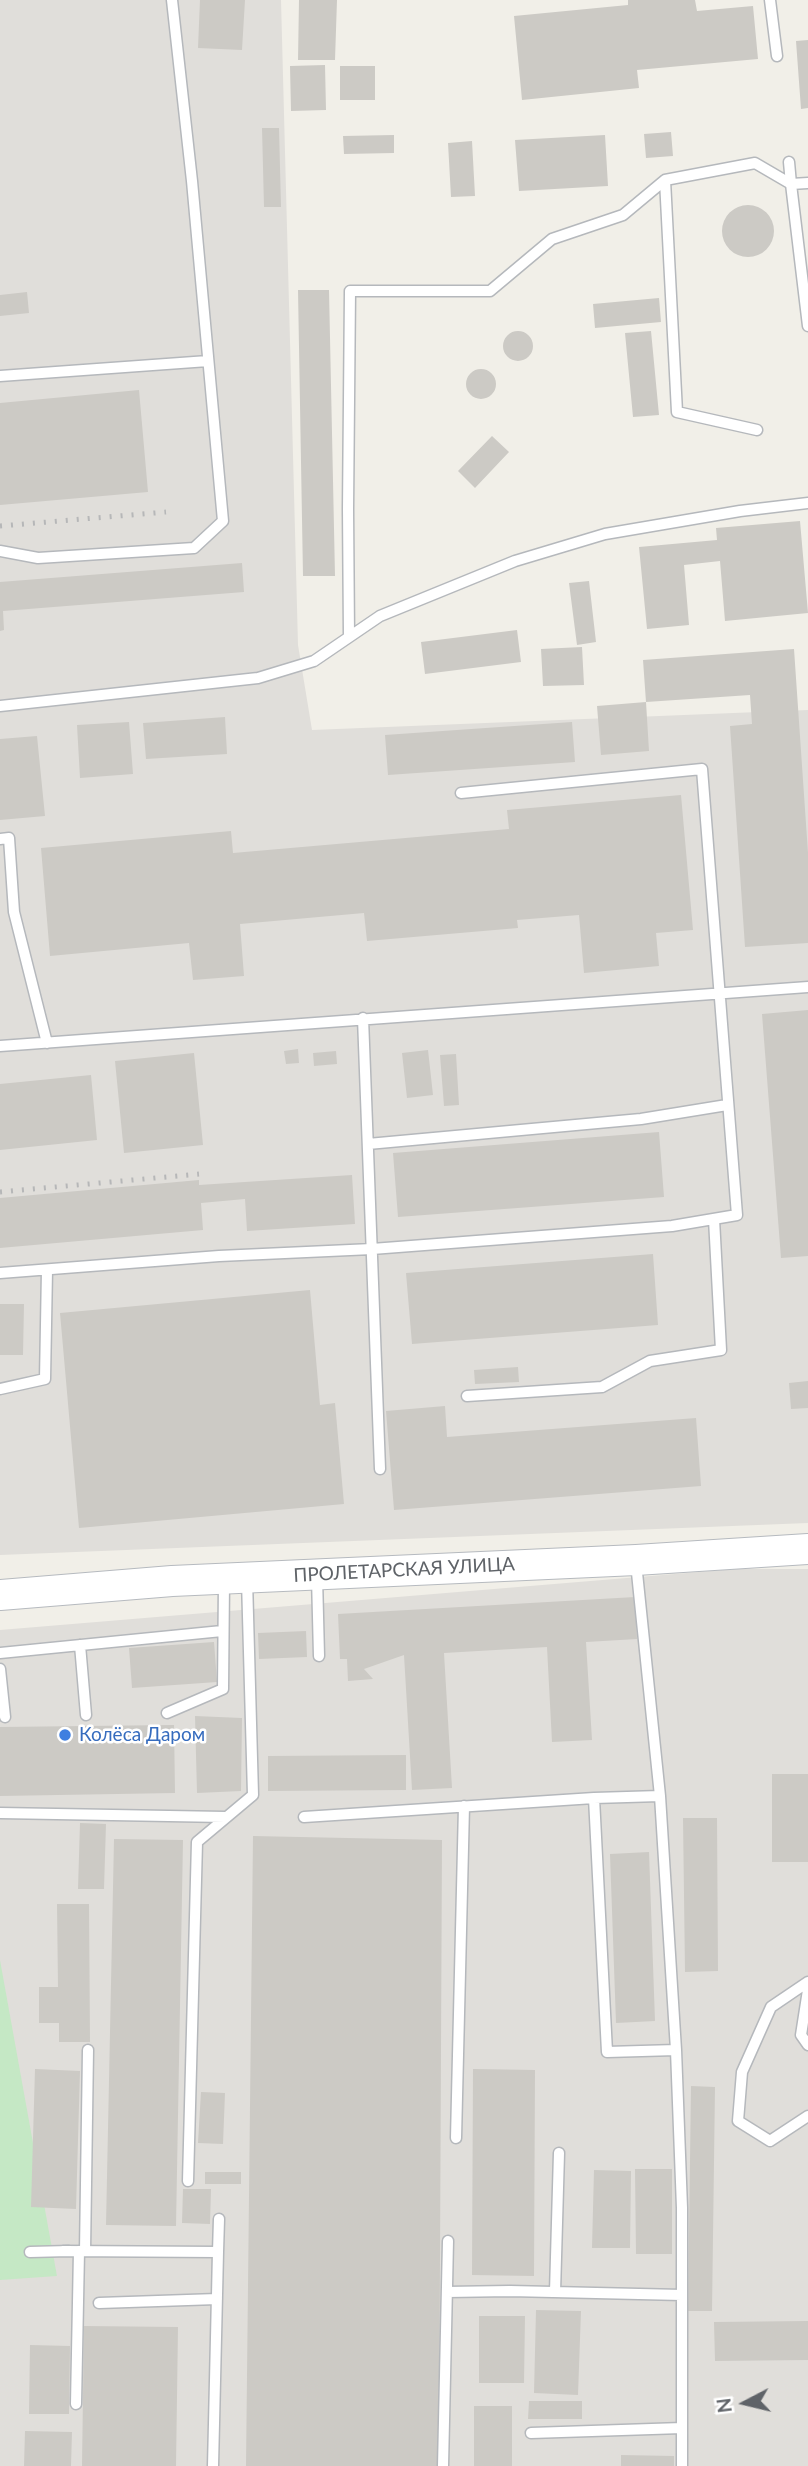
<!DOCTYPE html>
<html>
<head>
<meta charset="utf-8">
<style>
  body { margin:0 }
  #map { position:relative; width:808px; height:2466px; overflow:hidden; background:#f1efe8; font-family:Lato,sans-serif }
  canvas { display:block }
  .north { position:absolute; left:710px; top:2368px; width:70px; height:70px; -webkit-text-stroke:5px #fff; paint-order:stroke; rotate:263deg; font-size:19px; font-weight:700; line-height:28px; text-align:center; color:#5f6368 }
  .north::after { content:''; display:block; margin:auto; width:24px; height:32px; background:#5f6368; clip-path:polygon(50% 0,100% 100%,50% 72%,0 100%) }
</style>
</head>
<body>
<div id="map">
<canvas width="808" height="2466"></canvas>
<div class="north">N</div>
</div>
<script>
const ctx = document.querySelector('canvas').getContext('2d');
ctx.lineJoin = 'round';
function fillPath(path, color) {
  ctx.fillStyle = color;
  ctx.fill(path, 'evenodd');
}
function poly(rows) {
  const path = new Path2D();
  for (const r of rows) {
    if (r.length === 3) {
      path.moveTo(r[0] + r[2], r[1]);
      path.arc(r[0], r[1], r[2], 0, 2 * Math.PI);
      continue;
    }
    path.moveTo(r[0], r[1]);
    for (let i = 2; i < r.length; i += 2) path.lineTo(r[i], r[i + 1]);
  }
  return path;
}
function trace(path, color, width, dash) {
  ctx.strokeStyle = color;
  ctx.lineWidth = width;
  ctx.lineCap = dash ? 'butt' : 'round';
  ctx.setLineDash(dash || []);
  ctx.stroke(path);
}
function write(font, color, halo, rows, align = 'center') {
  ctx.font = font + ' Lato,sans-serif';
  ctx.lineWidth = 5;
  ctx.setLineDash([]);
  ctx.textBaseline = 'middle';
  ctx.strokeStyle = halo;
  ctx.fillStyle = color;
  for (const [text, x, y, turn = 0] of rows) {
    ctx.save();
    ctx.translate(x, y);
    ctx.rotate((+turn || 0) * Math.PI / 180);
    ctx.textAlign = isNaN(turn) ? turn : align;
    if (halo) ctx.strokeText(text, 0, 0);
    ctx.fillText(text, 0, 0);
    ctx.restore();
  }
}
const industrial = poly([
  [0,0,281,0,298,645,312,730,808,710,808,1523,0,1555],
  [735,1569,808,1569,808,2466,0,2466,0,1630]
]);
const green = poly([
  [0,1960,57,2276,0,2280]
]);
const building = poly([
  [200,0,245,0,242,50,198,48],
  [299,0,337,0,335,60,298,60],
  [628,0,695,0,697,11,753,6,758,59,637,70,639,88,522,100,514,16,628,5],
  [808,40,808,108,801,109,796,41],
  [325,65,326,110,291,111,290,66],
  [340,66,375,66,375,100,340,100],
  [262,128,279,128,281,207,264,207],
  [671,132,673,156,646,158,644,134],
  [394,135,394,153,344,154,343,136],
  [605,135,608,186,519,191,515,140],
  [472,141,475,196,451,197,448,143],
  [748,231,26],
  [298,290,329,290,335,576,303,576],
  [27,292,29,313,0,316,0,295],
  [659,298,661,322,595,328,593,304],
  [651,331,659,415,633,417,625,333],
  [518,346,15],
  [481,384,15],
  [139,390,148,492,0,505,0,403],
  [492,436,509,452,475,488,458,471],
  [800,521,808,613,725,621,720,561,684,565,689,625,647,629,639,547,717,540,716,528],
  [242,563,244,592,3,611,4,630,0,631,0,582],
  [589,581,596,642,577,645,569,583],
  [517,630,521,662,425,674,421,642],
  [582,647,584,685,543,686,541,649],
  [794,649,808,853,808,943,745,947,730,726,752,724,750,695,646,702,643,660],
  [646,702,649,751,601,755,597,706],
  [225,717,227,754,146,759,143,723],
  [129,722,133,774,80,778,77,725],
  [572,722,575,762,388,775,385,735],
  [37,736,45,816,0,820,0,739],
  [681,795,693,930,656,933,659,966,584,973,579,915,517,920,518,928,367,941,364,913,240,924,244,976,193,980,189,943,50,956,41,848,231,831,233,853,509,829,507,810],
  [808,1010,808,1256,781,1258,762,1014],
  [298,1049,299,1063,286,1064,284,1051],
  [428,1050,433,1095,407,1098,402,1053],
  [336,1051,337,1064,314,1066,313,1053],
  [194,1053,203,1145,124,1153,115,1061],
  [456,1054,459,1105,444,1106,440,1055],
  [91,1075,97,1140,0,1150,0,1084],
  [659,1132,664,1197,398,1217,393,1153],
  [352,1175,355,1224,247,1231,245,1199,201,1203,203,1230,0,1248,0,1198,199,1180,199,1185],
  [653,1254,658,1325,412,1344,406,1273],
  [310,1290,320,1405,335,1403,344,1504,79,1528,60,1313],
  [0,1304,24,1304,23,1355,0,1355],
  [518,1367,519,1382,475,1384,474,1370],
  [808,1381,808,1408,791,1409,789,1383],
  [445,1406,447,1437,696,1418,701,1486,394,1510,386,1411],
  [635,1597,637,1639,586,1642,592,1740,552,1742,547,1647,444,1653,452,1788,412,1790,404,1655,364,1669,373,1679,348,1681,347,1659,340,1659,338,1614],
  [306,1631,307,1657,259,1659,258,1633],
  [214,1642,217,1682,132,1688,129,1648],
  [195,1716,242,1718,241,1791,197,1793],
  [174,1725,175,1793,0,1796,0,1727],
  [406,1755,406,1790,268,1791,268,1756],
  [772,1774,808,1774,808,1862,772,1862],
  [683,1818,717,1818,718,1971,685,1972],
  [80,1823,106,1824,104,1889,78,1889],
  [253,1836,442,1840,439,2466,246,2466],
  [114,1839,183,1840,176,2226,106,2225],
  [649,1852,655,2021,616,2023,610,1854],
  [57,1904,89,1904,90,2042,59,2042,59,2023,39,2023,39,1987,58,1987],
  [35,2069,80,2071,76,2209,31,2207],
  [473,2069,535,2070,534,2276,472,2275],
  [691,2086,715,2087,712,2311,688,2311],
  [201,2092,225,2093,223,2144,198,2143],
  [635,2169,672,2169,672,2254,636,2254],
  [594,2170,631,2171,630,2248,592,2248],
  [205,2172,241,2172,241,2184,205,2184],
  [183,2189,211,2189,210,2224,182,2223],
  [536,2310,581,2311,578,2395,534,2393],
  [479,2316,525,2316,524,2383,479,2383],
  [808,2321,808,2360,715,2361,714,2322],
  [84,2326,178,2327,176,2466,82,2466],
  [30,2345,70,2346,69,2414,29,2414],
  [529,2401,582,2401,582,2419,528,2419],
  [474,2406,512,2406,512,2466,474,2466],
  [25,2431,72,2432,71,2466,24,2466],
  [621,2455,674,2456,674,2466,621,2466]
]);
const lane = poly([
  [770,0,777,56],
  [665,180,677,412,757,430],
  [808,183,791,184,808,326],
  [0,376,208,361],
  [0,551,38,558,194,548,223,521,192,181,172,0],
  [349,637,348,509,350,291,490,291,552,239,623,215,665,180,755,163,791,184,789,162],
  [0,706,258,678,314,661,380,616,515,561,605,534,740,511,808,503],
  [0,839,9,838,14,912,47,1043],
  [363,1018,380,1469],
  [0,1046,808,987],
  [368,1144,641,1119,727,1105],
  [0,1273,219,1256,372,1249,672,1226,737,1215,702,769,461,793],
  [0,1389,45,1379,47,1270],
  [467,1396,602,1387,650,1361,721,1350,714,1219],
  [636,1563,660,1796,594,1798,607,2052,676,2050,660,1796],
  [317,1577,319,1656],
  [80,1645,86,1715],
  [0,1653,222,1631],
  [0,1669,5,1717],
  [167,1713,223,1689,224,1582],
  [0,1813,225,1817],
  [304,1817,594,1798],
  [808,1982,771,2007,742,2072,738,2121,770,2141,808,2116],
  [808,1990,801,2035,808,2045],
  [676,2050,682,2208,682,2466],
  [456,2138,464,1806],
  [188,2181,197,1842,253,1795,247,1580],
  [63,2251,218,2252,213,2466],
  [85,2251,88,2050],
  [30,2252,69,2251],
  [218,2252,219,2219],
  [447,2292,510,2291,682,2295],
  [555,2292,559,2153],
  [99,2303,217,2299],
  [76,2404,79,2251],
  [531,2433,682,2428],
  [443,2466,448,2241]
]);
const secondary = poly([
  [0,1595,172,1581,636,1560,808,1549]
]);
const rail = poly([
  [0,526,166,512],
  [0,1192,199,1174]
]);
const markers = [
  [65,1735,7,"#3f7fe0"]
];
const streetNames = [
  ["ПРОЛЕТАРСКАЯ УЛИЦА",404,1570,-3]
];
const shopNames = [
  ["Колёса Даром",79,1735]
];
fillPath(industrial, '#e0deda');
fillPath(green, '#c5e8c5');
fillPath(building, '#cccac5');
trace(lane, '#b5b8bc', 13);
trace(secondary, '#b6babf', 32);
trace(lane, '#fff', 10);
trace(secondary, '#fff', 30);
trace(rail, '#b6b7b8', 5, [2, 9]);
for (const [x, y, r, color] of markers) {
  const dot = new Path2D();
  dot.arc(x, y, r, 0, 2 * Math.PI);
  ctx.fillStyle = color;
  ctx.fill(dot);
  trace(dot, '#fff', 2.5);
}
write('19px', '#5f6368', '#fff', streetNames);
write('19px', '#366cbe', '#fff', shopNames, 'left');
</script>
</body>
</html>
